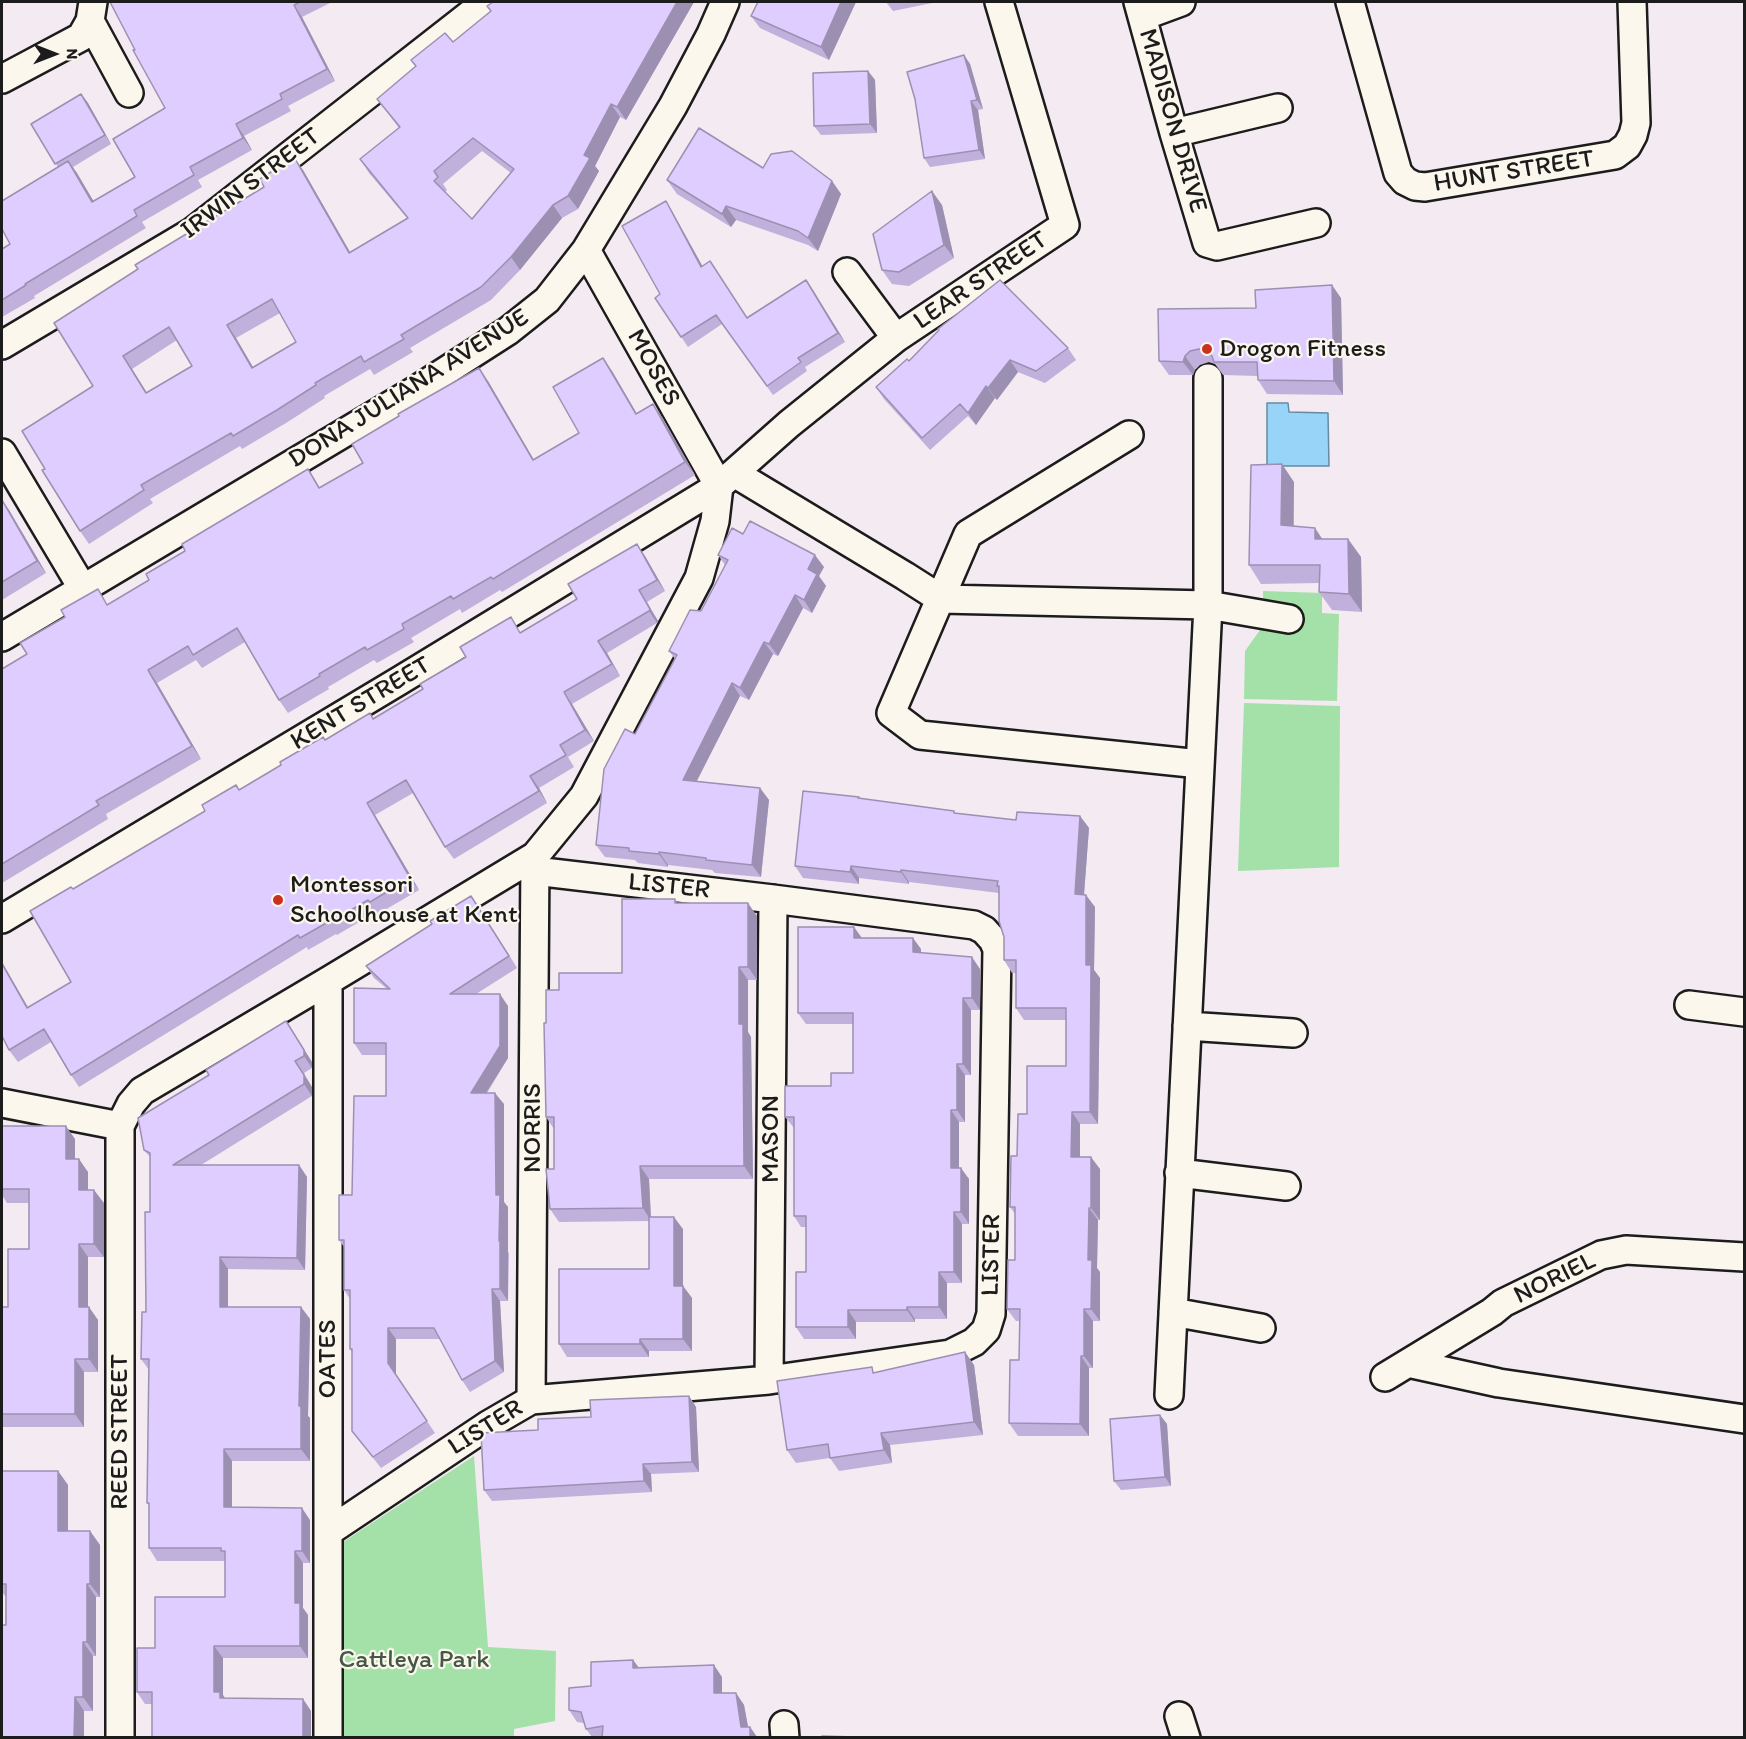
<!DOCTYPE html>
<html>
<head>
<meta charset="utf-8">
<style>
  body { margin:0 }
  #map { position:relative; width:1746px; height:1739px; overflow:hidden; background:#f3eaf2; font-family:Itim,sans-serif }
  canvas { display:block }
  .frame { position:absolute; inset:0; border:3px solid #1c1c1c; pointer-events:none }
  .north { position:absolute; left:24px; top:24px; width:60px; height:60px; -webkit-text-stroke:4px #fbf7ec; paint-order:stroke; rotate:90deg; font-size:16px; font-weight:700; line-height:24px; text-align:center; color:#1c1c1c }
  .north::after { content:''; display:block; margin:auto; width:21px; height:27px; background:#1c1c1c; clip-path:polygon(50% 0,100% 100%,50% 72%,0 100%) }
</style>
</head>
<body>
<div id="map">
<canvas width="1746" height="1739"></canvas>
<div class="frame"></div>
<div class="north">N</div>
</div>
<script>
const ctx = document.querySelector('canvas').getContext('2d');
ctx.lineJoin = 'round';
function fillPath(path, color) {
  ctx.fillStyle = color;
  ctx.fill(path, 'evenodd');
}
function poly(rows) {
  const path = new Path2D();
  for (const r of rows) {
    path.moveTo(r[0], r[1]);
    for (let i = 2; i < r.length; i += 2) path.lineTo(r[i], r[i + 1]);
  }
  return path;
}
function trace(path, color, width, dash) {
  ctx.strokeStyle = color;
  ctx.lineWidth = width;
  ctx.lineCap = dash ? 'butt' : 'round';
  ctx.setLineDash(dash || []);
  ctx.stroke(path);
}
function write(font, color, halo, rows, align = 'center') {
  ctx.font = font + ' Itim,sans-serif';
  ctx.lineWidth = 4.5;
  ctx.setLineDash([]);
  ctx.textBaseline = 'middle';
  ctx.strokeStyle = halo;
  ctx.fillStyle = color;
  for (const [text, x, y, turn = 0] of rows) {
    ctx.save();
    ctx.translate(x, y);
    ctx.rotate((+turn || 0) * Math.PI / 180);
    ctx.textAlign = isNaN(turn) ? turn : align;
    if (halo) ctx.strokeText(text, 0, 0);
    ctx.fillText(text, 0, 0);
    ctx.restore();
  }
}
const green = poly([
  [1263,591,1322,593,1322,613,1339,614,1337,701,1244,699,1245,651,1265,623,1263,606],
  [1244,703,1340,706,1339,867,1238,871],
  [474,1456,488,1647,556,1651,555,1721,514,1729,514,1737,338,1738,340,1544]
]);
const water = poly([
  [1267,403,1288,403,1289,412,1328,413,1329,466,1267,466,1267,403]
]);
const minor = poly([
  [1138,2,1174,133,1207,243,1217,246,1316,223],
  [1350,2,1398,173,1405,181,1415,186,1425,187,1615,155,1627,146,1633,135,1636,123,1632,2],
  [1143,16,1181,2],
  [90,21,129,93],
  [2,79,81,37,90,21,93,2],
  [1174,133,1278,108],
  [586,250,719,486],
  [847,272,896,338],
  [2,345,192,232,486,2],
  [1129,435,968,534,891,713,920,735,1200,764],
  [2,453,83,589],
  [734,473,905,576,941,599,1208,605,1289,619],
  [2,637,416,390,508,331,547,300,586,250,673,106,711,34,725,2],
  [2,919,399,681,719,486,789,424,896,338,1065,225,999,2],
  [328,981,328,1738],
  [1689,1005,1744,1012],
  [1187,1026,1293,1033],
  [2,1103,120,1126],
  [1179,1173,1286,1186],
  [1173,1312,1261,1328],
  [1408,1363,1499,1383,1744,1419],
  [1385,1377,1492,1312,1503,1303,1601,1255,1626,1250,1744,1257],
  [769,1380,773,899],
  [1169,1395,1208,605,1208,378],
  [531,1400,535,856],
  [328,1532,488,1425,531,1400,769,1380,950,1354,974,1342,986,1330,991,1314,997,949,993,940,984,930,974,925,773,899,535,871],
  [1179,1716,1186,1738],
  [784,1725,785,1738],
  [120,1738,120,1126,131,1104,142,1091,328,981,535,856,584,796,699,578,715,521,719,486]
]);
const wall = poly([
  [110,2,332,2,302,17,335,81,288,106,291,111,244,136,252,150,198,180,202,187,142,222,146,228,34,296,35,298,2,317,2,249,10,244,58,167,31,124,81,94,88,103,111,144,73,167,94,202,135,177,165,108],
  [493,2,694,2,626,120,620,117,595,166,599,171,578,209,562,218,520,270,491,300,410,348,413,352,374,375,370,369,324,396,325,398,286,423,242,449,240,446,150,499,153,503,89,544,80,531,45,469,93,386,303,170,350,252,407,218,369,173,360,159,399,128,377,99,416,67,411,60,453,42,491,12],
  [482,151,511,173,472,219,445,192,447,190,443,184],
  [280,313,296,342,253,367,236,338],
  [177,340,192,366,147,393,132,369],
  [757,2,856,2,829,60,760,28,751,16],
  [886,2,937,2,893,11],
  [964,55,970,64,983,109,978,110,985,159,930,167,924,158],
  [868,71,875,80,877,133,821,135,814,126],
  [763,168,832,181,841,194,818,251,808,245,736,220,731,227,677,194,667,180],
  [942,205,954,258,909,286,892,284,882,270],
  [672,211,702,266,747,317,806,280,845,342,805,367,807,371,773,395,722,324,688,347,655,298,660,294],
  [1341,298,1343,395,1267,394,1258,380,1258,376,1223,375,1215,364,1209,362,1200,365,1195,370,1193,375,1169,375,1159,361,1256,308],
  [1068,348,1076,360,1045,383,1018,372,997,400,995,398,976,425,968,416,930,450,884,399,876,387,909,361],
  [612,371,637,414,662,417,695,475,502,592,500,590,462,613,460,609,411,638,414,642,377,663,374,660,328,687,329,689,288,713,279,700,245,642,202,668,196,660,157,683,201,759,106,814,108,819,2,883,2,669,149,580,185,551,308,469,320,488,363,463,488,381,534,460,579,433],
  [1294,482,1294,526,1323,539,1348,539,1361,557,1362,612,1332,610,1319,592,1319,583,1261,584,1249,565],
  [2,500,9,510,46,573,2,600],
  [743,534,824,567,819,576,826,586,812,613,803,608,778,656,773,654,749,700,740,696,697,781,760,788,769,800,761,877,715,873,712,870,668,865,668,867,638,863,635,860,605,857,596,845,635,734,675,659,669,651,701,611,725,565,718,555],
  [645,556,665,591,647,602,658,621,657,623,607,653,620,676,572,704,594,741,568,757,574,767,539,788,547,803,454,859,445,847,413,793,375,815,419,890,378,914,376,912,337,935,336,934,308,950,307,947,79,1087,71,1075,51,1042,18,1062,9,1050,2,962,28,1007,71,982,73,889,325,740,373,718,577,599],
  [860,799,956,813,1016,820,1080,816,1089,828,1084,895,1095,907,1094,970,1100,978,1098,1124,1080,1124,1080,1157,1100,1169,1100,1220,1098,1220,1097,1268,1100,1272,1100,1321,1093,1321,1093,1368,1089,1368,1089,1436,1018,1436,1009,1423,1019,1360,1020,1321,1016,1321,1007,1309,1015,1260,1015,1214,1010,1207,1017,1156,1027,1114,1066,1066,1066,1020,1024,1020,1016,1008,1016,973,1012,973,1004,960,1004,937,999,893,909,882,909,884,859,878,859,884,803,878,795,866],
  [471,896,517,968,476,994,508,1006,508,1058,487,1093,504,1104,504,1202,508,1207,507,1251,509,1253,508,1301,500,1301,504,1372,470,1392,462,1380,440,1339,396,1339,396,1375,435,1433,381,1468,352,1431,352,1352,350,1349,350,1299,344,1290,344,1247,339,1240,352,1195,386,1096,386,1055,362,1055,354,1043,386,988,374,978,366,966,432,924],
  [675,899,677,903,757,916,757,980,748,980,748,1032,751,1037,753,1179,649,1179,651,1217,683,1229,683,1286,692,1298,692,1351,649,1351,649,1357,567,1357,559,1344,649,1269,649,1221,559,1222,550,1209,554,1169,554,1129,546,1117,546,1023,559,990,622,973],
  [861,938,921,949,921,953,980,969,980,1010,971,1010,971,1075,965,1075,965,1122,959,1122,959,1168,969,1179,969,1224,962,1224,962,1283,947,1283,947,1319,915,1319,915,1322,856,1322,856,1339,804,1339,796,1327,806,1272,806,1227,801,1227,794,1216,794,1128,785,1117,831,1086,853,1073,853,1024,806,1024,798,1013],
  [286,1021,312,1062,312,1068,304,1073,312,1087,312,1096,201,1165,299,1165,307,1177,305,1270,228,1269,228,1307,301,1307,310,1319,308,1416,310,1418,310,1461,232,1461,232,1507,310,1520,310,1563,303,1563,303,1608,308,1615,308,1658,223,1658,223,1695,224,1698,303,1699,311,1711,311,1737,152,1704,145,1704,137,1692,155,1648,225,1597,225,1561,157,1561,149,1548,149,1505,147,1503,149,1370,141,1359,146,1312,150,1212,150,1157,144,1150,209,1075],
  [2,1126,75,1139,75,1159,88,1172,88,1190,104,1203,104,1257,88,1257,88,1307,98,1320,98,1372,84,1372,84,1427,2,1427,2,1307,8,1307,29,1249,29,1203,7,1203,2,1195],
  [965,1352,974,1365,983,1435,890,1445,892,1463,839,1471,830,1458,796,1463,787,1450,876,1373],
  [689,1396,696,1407,699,1472,651,1474,652,1492,492,1501,484,1490,538,1430,591,1417],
  [1160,1415,1167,1424,1171,1486,1121,1490,1114,1481],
  [2,1471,58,1471,68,1485,68,1531,90,1531,100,1545,100,1597,96,1597,96,1656,93,1656,93,1711,84,1711,84,1737,2,1737,6,1597,2,1592],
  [633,1660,639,1668,722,1677,722,1693,736,1693,744,1705,748,1727,750,1727,757,1737,592,1737,586,1729,584,1723,577,1722,569,1710,591,1686]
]);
const shadedWall = poly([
  [677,2,694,2,626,120,617,107],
  [841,2,856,2,829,60,821,47],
  [294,5,302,17,335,81,327,69],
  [964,55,970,64,983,109,977,100],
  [868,71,875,80,877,133,870,124],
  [81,94,88,103,111,144,105,135],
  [971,101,978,110,985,159,979,150],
  [611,104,620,117,595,166,599,171,578,209,568,196,584,155],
  [236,124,244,136,252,150,243,138],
  [294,157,303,170,358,266,349,253],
  [68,161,77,173,101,214,92,202],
  [832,181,841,194,818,251,808,238],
  [932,191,942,205,954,258,944,245],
  [666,201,672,211,708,276,701,267],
  [553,205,562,218,520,270,511,257],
  [726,206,736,220,731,227,722,214],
  [806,280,813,290,845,342,838,333],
  [1332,285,1341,298,1343,395,1334,381],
  [227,325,236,338,261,381,252,368],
  [123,356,132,369,155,406,146,393],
  [1185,356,1195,370,1193,375,1183,362],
  [603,358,612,371,645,428,636,414],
  [1010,360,1018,372,997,400,988,388],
  [479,368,488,381,542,474,533,460],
  [986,386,995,398,976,425,968,413],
  [653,404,662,417,695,475,685,462],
  [1282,464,1294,482,1293,543,1281,525],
  [2,500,9,510,46,573,37,561],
  [1315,528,1327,546,1315,539],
  [1348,539,1361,557,1362,612,1349,594],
  [637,544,645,556,665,591,657,580],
  [815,555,824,567,819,576,826,586,812,613,804,600,808,569],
  [639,590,658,621,657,623,649,611],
  [795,595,803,608,778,656,769,644],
  [598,641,607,653,620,676,612,664],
  [764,642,773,654,749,700,740,688],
  [148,670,157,683,201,759,192,746],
  [732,683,740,696,691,792,683,780],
  [564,692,572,704,594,741,585,730],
  [530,776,539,788,547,803,539,791],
  [760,788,769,800,761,877,752,865],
  [367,803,375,815,419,890,410,878],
  [1080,816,1089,828,1083,907,1075,894],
  [659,852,668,865,668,867,659,854],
  [851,866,859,878,859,884,850,872],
  [901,870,909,882,909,884,901,872],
  [1086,895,1095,907,1094,970,1100,978,1098,1124,1090,1112,1086,965],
  [471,896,479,908,517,968,509,956],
  [748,903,757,916,757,980,748,967],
  [854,927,862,938,854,938],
  [913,938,921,949,921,964,913,952],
  [972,957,980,969,980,1010,972,998],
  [2,962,35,1020,27,1008,2,964],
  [739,967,748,980,748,1032,751,1037,753,1179,744,1166,739,1024],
  [500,994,508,1006,508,1058,479,1104,471,1093],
  [963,998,971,1010,971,1075,963,1064],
  [286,1021,312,1062,312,1068,304,1056],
  [295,1061,312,1087,312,1096,304,1084],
  [957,1064,965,1075,965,1122,957,1110],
  [495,1093,504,1104,504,1202,508,1207,508,1301,500,1289,499,1241,496,1195],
  [951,1110,959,1122,959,1179,951,1168],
  [1072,1112,1080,1124,1080,1169,1071,1157],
  [66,1126,75,1139,75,1172,66,1159],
  [1091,1157,1100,1169,1100,1220,1091,1208],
  [79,1159,88,1172,88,1203,79,1190],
  [299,1165,307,1177,305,1270,297,1258],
  [640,1166,649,1179,651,1221,643,1208],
  [961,1168,969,1179,969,1224,961,1212],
  [94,1190,104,1203,104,1257,94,1244],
  [1089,1208,1098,1220,1097,1268,1100,1272,1100,1321,1091,1309,1088,1260],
  [954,1212,962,1224,962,1283,954,1272],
  [674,1217,683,1229,683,1298,674,1286],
  [79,1244,88,1257,88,1320,79,1307],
  [220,1257,228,1269,228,1319,220,1307],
  [939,1272,947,1283,947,1319,939,1307],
  [683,1286,692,1298,692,1351,683,1339],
  [492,1289,500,1301,504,1372,495,1361],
  [89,1307,98,1320,98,1372,89,1359],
  [301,1307,310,1319,308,1416,310,1418,310,1461,301,1449,299,1406],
  [907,1307,915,1319,915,1322,907,1310],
  [1084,1309,1093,1321,1093,1368,1084,1356],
  [848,1310,856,1322,856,1339,848,1327],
  [388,1328,396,1339,396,1375,435,1433,388,1363],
  [640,1339,649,1351,649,1357,640,1344],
  [965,1352,974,1365,983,1435,974,1422],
  [1081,1356,1089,1368,1089,1436,1080,1424],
  [75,1359,84,1372,84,1427,75,1414],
  [689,1396,696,1407,699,1472,692,1462],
  [1160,1415,1167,1424,1171,1486,1165,1477],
  [881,1433,890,1445,892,1463,884,1450],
  [224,1449,232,1461,232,1519,224,1507],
  [643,1464,651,1474,652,1492,644,1481],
  [58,1471,68,1485,68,1545,58,1531],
  [302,1508,310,1520,310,1563,302,1551],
  [90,1531,100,1545,100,1597,90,1584],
  [295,1551,303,1563,303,1608,308,1615,308,1658,300,1646,295,1603],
  [87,1584,96,1597,96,1656,87,1642],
  [83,1642,93,1656,93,1711,83,1697],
  [214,1646,223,1658,223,1695,229,1704,214,1692],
  [633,1660,642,1672,633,1668],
  [714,1665,722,1677,722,1705,714,1693],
  [736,1693,744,1705,750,1737,741,1727],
  [75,1697,84,1711,84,1737,74,1737],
  [303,1699,311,1711,311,1737,303,1737],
  [750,1727,757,1737,750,1737]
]);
const building = poly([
  [110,2,300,2,294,5,327,69,280,94,282,99,236,124,243,138,190,167,194,175,134,210,137,216,25,284,26,285,2,300,2,249,10,244,2,229,2,201,68,161,92,202,135,177,113,139,165,108,133,50,135,50,110,2],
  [493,2,677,2,617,107,611,104,584,155,590,158,568,196,553,205,511,257,481,287,401,335,404,339,364,362,361,356,315,383,316,385,277,410,233,436,231,433,141,485,144,490,80,531,42,470,45,469,22,431,93,386,54,323,138,269,135,265,264,187,260,179,294,157,349,253,408,218,360,159,400,127,377,99,416,66,411,60,445,33,453,42,491,11,487,6,493,2],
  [473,138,514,169,472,219,434,181,438,177,434,171,473,138],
  [272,299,296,342,252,368,227,325,272,299],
  [169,327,192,366,146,393,123,356,169,327],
  [758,2,841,2,821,47,751,16,758,2],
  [964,55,977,100,971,101,979,150,924,158,915,99,907,72,964,55],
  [868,71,870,124,814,126,813,73,868,71],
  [81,94,105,135,55,164,31,124,81,94],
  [699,128,763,168,771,154,792,151,832,181,808,238,798,231,726,206,722,214,667,180,699,128],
  [932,191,944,245,899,272,882,270,873,234,932,191],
  [666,201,701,267,710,261,747,318,806,280,838,333,798,358,801,362,767,386,716,315,681,337,655,298,660,294,622,226,666,201],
  [1000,280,1068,348,1036,371,1010,360,988,388,986,386,968,413,960,404,922,438,876,387,907,359,909,361,939,330,938,329,1000,280],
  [1332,285,1334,381,1258,380,1257,362,1214,362,1212,356,1207,351,1199,349,1190,351,1185,356,1183,362,1159,361,1158,309,1256,308,1255,290,1332,285],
  [603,358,636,414,653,404,685,462,493,579,491,577,453,599,451,596,402,624,404,629,367,650,365,647,319,674,320,676,279,700,237,628,193,655,188,646,148,670,192,746,96,801,99,805,2,864,2,669,27,654,20,643,65,617,61,610,98,589,107,605,149,580,146,574,185,551,182,544,308,469,319,488,363,463,352,444,399,416,398,414,479,368,533,460,579,433,553,387,603,358],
  [1282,464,1281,525,1315,528,1315,539,1348,539,1349,594,1319,592,1320,565,1249,565,1251,465,1282,464],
  [2,500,37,561,2,582,2,500],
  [750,521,815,555,808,569,817,574,804,600,795,595,769,644,764,642,740,688,732,683,683,780,760,788,752,865,706,860,706,858,659,852,659,854,629,851,629,848,596,845,604,769,625,729,635,734,677,655,669,651,690,610,701,611,728,560,718,555,732,528,743,534,750,521],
  [637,544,657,580,639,590,650,609,649,611,598,641,612,664,564,692,585,730,560,745,566,755,530,776,539,791,445,847,406,780,367,803,410,878,370,902,368,900,329,923,328,922,300,938,298,935,71,1075,44,1029,9,1050,2,1036,2,964,27,1008,71,982,30,911,71,887,73,889,205,811,202,805,236,785,239,790,281,765,280,762,323,737,325,740,370,713,373,719,423,689,420,684,466,657,460,647,511,617,520,633,577,599,568,584,637,544],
  [803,791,859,797,858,798,954,811,954,813,1016,820,1017,812,1080,816,1075,894,1086,895,1086,965,1091,965,1090,1112,1072,1112,1071,1157,1091,1157,1091,1208,1089,1208,1088,1260,1092,1260,1091,1309,1084,1309,1084,1356,1081,1356,1080,1424,1009,1423,1010,1360,1019,1360,1020,1309,1007,1309,1008,1260,1015,1260,1015,1207,1010,1207,1011,1156,1017,1156,1018,1114,1027,1114,1027,1066,1066,1066,1066,1008,1016,1008,1016,960,1004,960,1004,937,999,921,999,886,997,886,998,881,901,870,901,872,851,866,850,872,795,866,803,791],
  [471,896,509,956,450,994,500,994,500,1046,471,1093,495,1093,496,1195,500,1195,499,1241,500,1241,500,1289,492,1289,495,1361,462,1380,434,1328,388,1328,388,1363,427,1421,373,1457,352,1431,352,1349,350,1349,350,1290,344,1290,344,1240,339,1240,339,1195,352,1195,354,1096,386,1096,386,1043,354,1043,354,988,390,989,366,966,432,924,430,921,471,896],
  [622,899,675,899,675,903,748,903,748,967,739,967,739,1024,743,1024,744,1166,640,1166,643,1208,550,1209,546,1169,554,1169,554,1117,546,1117,544,1023,546,1023,546,990,559,990,559,973,622,973,622,899],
  [798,927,854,927,854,938,913,938,913,952,972,957,972,998,963,998,963,1064,957,1064,957,1110,951,1110,951,1168,961,1168,961,1212,954,1212,954,1272,939,1272,939,1307,907,1307,907,1310,848,1310,848,1327,796,1327,796,1272,806,1272,806,1216,794,1216,794,1117,785,1117,785,1086,831,1086,831,1073,853,1073,853,1013,798,1013,798,927],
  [286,1021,304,1050,304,1056,295,1061,304,1075,304,1084,173,1165,299,1165,297,1258,220,1257,220,1307,301,1307,299,1406,301,1406,301,1449,224,1449,224,1507,302,1508,302,1551,295,1551,295,1603,300,1603,300,1646,214,1646,214,1692,220,1692,220,1698,303,1699,303,1737,152,1737,152,1692,137,1692,137,1648,155,1648,155,1597,225,1597,225,1551,221,1551,221,1548,149,1548,149,1503,147,1503,149,1359,141,1359,142,1312,146,1312,145,1212,150,1212,150,1153,144,1150,138,1118,209,1075,206,1070,286,1021],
  [2,1126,66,1126,66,1159,79,1159,79,1190,94,1190,94,1244,79,1244,79,1307,89,1307,89,1359,75,1359,75,1414,2,1414,2,1307,8,1307,8,1249,29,1249,29,1189,2,1189,2,1126],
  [649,1217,674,1217,674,1286,683,1286,683,1339,640,1339,640,1344,559,1344,559,1269,649,1269,649,1217],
  [965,1352,974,1422,881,1433,884,1450,830,1458,828,1444,787,1450,777,1381,872,1367,873,1373,965,1352],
  [689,1396,692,1462,643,1464,644,1481,484,1490,481,1433,538,1430,538,1419,591,1417,590,1400,689,1396],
  [1160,1415,1165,1477,1114,1481,1110,1419,1160,1415],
  [2,1471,58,1471,58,1531,90,1531,90,1584,87,1584,87,1642,83,1642,83,1697,75,1697,74,1737,2,1737,2,1625,6,1625,6,1584,2,1584,2,1471],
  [633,1660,633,1668,714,1665,714,1693,736,1693,741,1727,750,1727,750,1737,602,1737,603,1726,586,1729,581,1712,569,1710,569,1688,591,1686,591,1662,633,1660],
  [822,1736,855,1737,822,1737,822,1736]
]);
const markers = [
  [1207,349,6,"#c8321e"],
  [278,900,6,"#c8321e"]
];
const streetNames = [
  ["MADISON DRIVE",1172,121,74],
  ["HUNT STREET",1514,172,-9],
  ["IRWIN STREET",251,184,-37],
  ["LEAR STREET",981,281,-34],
  ["MOSES",653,368,61],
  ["DONA JULIANA AVENUE",409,389,-32],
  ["KENT STREET",361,704,-31],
  ["LISTER",669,887,6],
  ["NORRIS",533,1128,-90],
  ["MASON",771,1139,-90],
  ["LISTER",992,1255,-89],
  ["NORIEL",1555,1279,-26],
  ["OATES",328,1359,-90],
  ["LISTER",486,1428,-32],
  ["REED STREET",120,1432,-90]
];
const poiNames = [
  ["Drogon Fitness",1219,349],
  ["Montessori",290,885],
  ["Schoolhouse at Kent",290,915]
];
const parkNames = [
  ["Cattleya Park",414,1660]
];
fillPath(green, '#a4e1a8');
fillPath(water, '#97d4f8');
trace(water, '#668aa0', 1.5);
trace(minor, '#1c1c1c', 32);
trace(minor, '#fbf7ec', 27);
fillPath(wall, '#c0b0db');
fillPath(shadedWall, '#9c90b2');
fillPath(building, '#dfcdff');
trace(building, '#9c90b2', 1.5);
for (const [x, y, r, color] of markers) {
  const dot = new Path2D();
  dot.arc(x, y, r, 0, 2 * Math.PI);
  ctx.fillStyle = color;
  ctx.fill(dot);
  trace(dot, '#fbf7ec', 2);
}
write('26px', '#1c1c1c', '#fbf7ec', streetNames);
write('26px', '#1c1c1c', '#fbf7ec', poiNames, 'left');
write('26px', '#455746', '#fbf7ec', parkNames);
</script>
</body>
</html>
